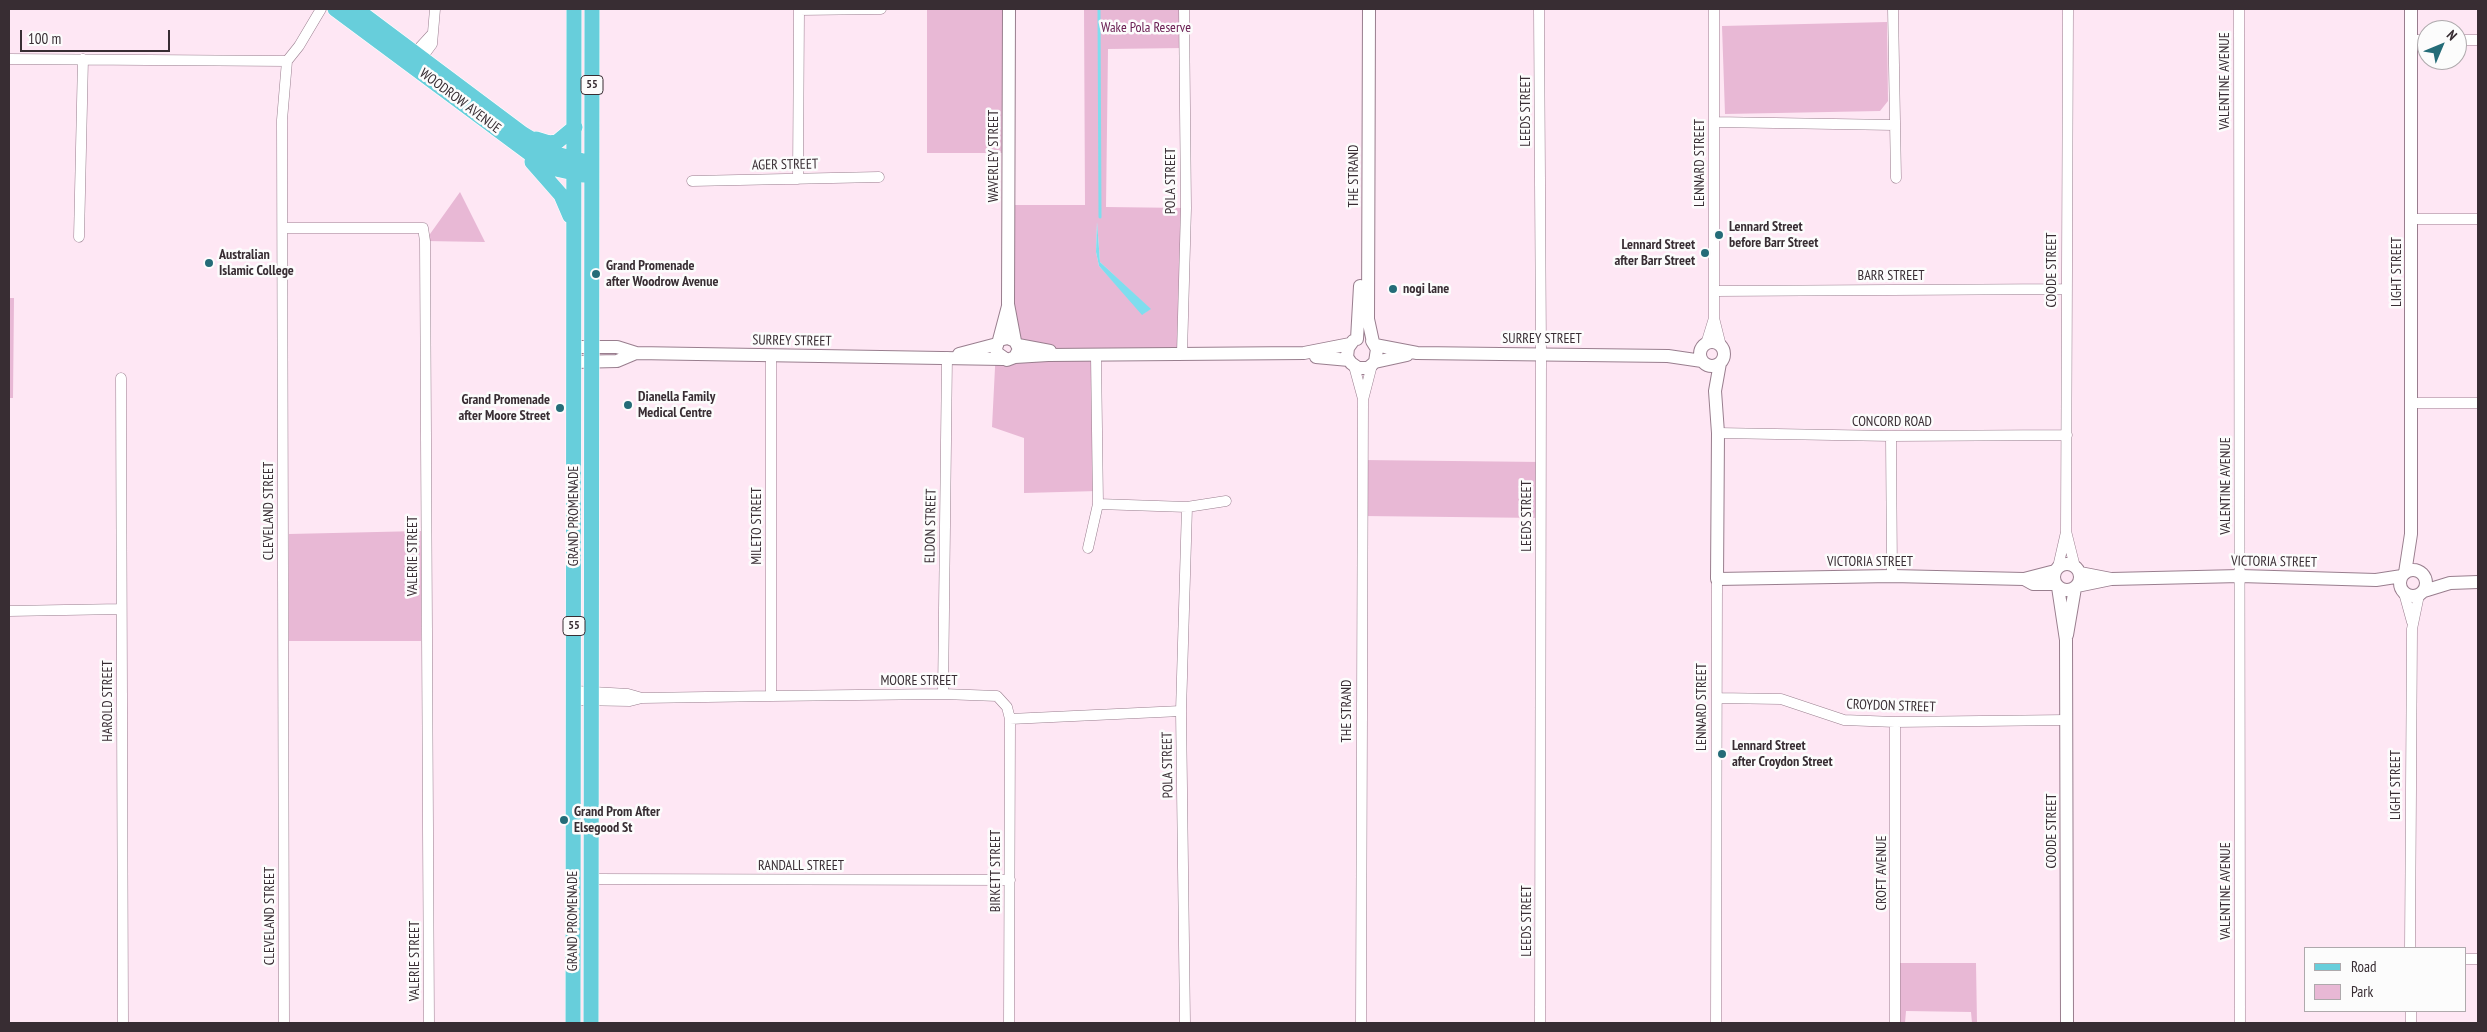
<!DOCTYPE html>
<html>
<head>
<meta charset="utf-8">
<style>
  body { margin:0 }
  #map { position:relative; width:2487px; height:1032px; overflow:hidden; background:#fee7f4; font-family:"PT Sans Narrow",sans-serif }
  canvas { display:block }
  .frame { position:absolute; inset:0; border:10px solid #382d33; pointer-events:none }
  .legend { position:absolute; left:2304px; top:947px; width:162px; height:65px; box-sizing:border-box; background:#fcfcfc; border:1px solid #aea9ac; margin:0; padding:6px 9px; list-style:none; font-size:15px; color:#382d33 }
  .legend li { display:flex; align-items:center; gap:10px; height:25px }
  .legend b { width:25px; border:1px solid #aea9ac }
  .north { position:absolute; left:2417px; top:20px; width:50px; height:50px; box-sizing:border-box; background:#fcfcfc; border:1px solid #aea9ac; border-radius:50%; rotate:45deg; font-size:14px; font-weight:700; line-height:20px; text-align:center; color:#382d33 }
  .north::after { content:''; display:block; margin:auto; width:18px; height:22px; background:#246c78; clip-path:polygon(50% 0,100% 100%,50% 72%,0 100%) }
  .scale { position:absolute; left:20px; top:30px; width:150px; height:22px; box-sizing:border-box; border:2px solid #382d33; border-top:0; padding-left:6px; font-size:15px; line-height:18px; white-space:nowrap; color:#382d33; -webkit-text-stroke:4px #fcfcfc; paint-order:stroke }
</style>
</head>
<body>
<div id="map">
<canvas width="2487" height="1032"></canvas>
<div class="frame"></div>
<ul class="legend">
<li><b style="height:6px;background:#67cedb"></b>Road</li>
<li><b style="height:14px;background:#e8b8d5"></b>Park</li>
</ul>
<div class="north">N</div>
<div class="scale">100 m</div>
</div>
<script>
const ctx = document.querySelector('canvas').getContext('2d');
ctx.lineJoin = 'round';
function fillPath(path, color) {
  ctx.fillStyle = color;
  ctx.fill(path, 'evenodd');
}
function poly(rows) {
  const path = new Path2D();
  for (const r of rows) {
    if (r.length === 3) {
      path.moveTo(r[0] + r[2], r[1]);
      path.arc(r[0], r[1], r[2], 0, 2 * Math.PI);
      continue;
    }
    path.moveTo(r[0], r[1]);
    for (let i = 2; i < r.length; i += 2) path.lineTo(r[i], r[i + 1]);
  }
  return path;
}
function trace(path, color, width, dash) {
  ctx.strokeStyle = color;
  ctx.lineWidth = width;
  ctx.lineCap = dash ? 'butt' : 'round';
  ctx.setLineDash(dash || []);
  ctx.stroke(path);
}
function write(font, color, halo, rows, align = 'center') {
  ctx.font = font + ' "PT Sans Narrow",sans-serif';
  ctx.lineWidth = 5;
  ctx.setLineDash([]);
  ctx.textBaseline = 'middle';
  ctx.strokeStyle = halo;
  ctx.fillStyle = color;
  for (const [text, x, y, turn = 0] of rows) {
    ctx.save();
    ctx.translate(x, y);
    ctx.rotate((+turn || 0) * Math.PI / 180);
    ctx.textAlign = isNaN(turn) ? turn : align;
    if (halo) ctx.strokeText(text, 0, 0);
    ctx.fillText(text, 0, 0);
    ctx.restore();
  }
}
const green = poly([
  [927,9,1009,9,1009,153,927,153],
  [1084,9,1184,9,1184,48,1108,49,1106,207,1186,208,1182,353,1096,356,1098,491,1024,493,1024,438,992,427,996,348,997,353,1018,353,1008,338,1010,205,1085,205],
  [1097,222,1100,262,1150,309,1143,314,1099,266,1096,252],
  [1887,22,1888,101,1880,111,1725,114,1722,26],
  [460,192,485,242,425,241],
  [9,298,14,298,13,398,9,398],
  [1363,460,1541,462,1541,518,1363,516],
  [421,531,421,641,289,641,289,534],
  [1898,963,1976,963,1977,1023,1972,1023,1971,1012,1906,1011,1905,1023,1899,1023]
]);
const water = poly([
  [1097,222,1100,262,1151,309,1142,315,1099,266,1096,252]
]);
const stream = poly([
  [1099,9,1100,217]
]);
const minor = poly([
  [1539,9,1541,353,1540,1023],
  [1714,9,1714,318,1721,346],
  [1893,9,1896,178],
  [2068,9,2066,531,2075,567],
  [2239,9,2240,1023],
  [799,10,881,9],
  [2411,40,2427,40],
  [2457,40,2478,40],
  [412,56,433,33],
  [9,59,287,61],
  [418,63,432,44,435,9],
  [1715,122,1894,125],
  [798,179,799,9],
  [692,181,879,177],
  [2411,219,2478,219],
  [284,228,423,228,425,241,429,1023],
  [79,237,83,59],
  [1715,291,2067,289],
  [1706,344,1714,318],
  [1182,353,1186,208,1184,9],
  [1096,356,1098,504,1187,507,1181,711,1185,1023],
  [1354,366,1363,399],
  [121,378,123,1023],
  [2412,403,2478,403],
  [1718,433,1891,436,2067,435],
  [1891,436,1892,576],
  [1187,507,1226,501],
  [1088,548,1098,504],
  [2058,567,2066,532],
  [2404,593,2412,622],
  [9,611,121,609],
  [575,691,628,694,642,698],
  [943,694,947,357],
  [771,696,771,356],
  [1717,698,1781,699,1844,720,1895,722,2067,720],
  [574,700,630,701,642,698,771,696,943,694,997,696,1007,707,1010,719,1009,1023],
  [1010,719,1181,711],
  [592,879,1010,880],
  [2410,948,2412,629,2419,595],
  [2466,959,2478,959],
  [2411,1011,2411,1023],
  [284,1023,282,120,287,61,299,46,321,9],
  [1361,1023,1363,400,1372,365],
  [1716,1023,1717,579],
  [1895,1023,1895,722]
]);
const tertiary = poly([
  [1009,9,1008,304,1015,341],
  [1369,9,1368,319,1373,342],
  [1357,339,1360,286],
  [999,340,1008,306],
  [1353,341,1348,348,1347,357,1351,363,1358,368,1368,368,1375,362,1407,355],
  [1372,341,1377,349,1375,362],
  [1712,354,12],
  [1018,345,1050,351],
  [1375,345,1417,353,1668,356,1702,361],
  [574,347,617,347,636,353,1003,359],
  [959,354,997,344],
  [1015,357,1019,349,1015,341,1008,338,999,340,996,348,997,353,1007,360,1015,357,1048,355,1304,353,1350,344],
  [1316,357,1349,360],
  [574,362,617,361,636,353],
  [1720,363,1715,391,1718,433,1717,579,1892,576,2024,579,2055,571],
  [2067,577,13],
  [2413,583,13],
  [2080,573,2111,579],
  [2405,573,2411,534,2411,9],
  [2024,579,2033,584,2056,584],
  [2077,586,2111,579,2240,576,2376,580,2402,576],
  [2058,587,2066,640,2067,1023],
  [2424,591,2450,583,2478,582],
  [2067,635,2075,588]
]);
const primary = poly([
  [335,9,537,159,556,169,583,175],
  [356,9,523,134,556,154,583,161],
  [536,139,549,143,557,142,575,127],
  [532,162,561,195,570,216],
  [573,1023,574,9],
  [591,1023,592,9]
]);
const markers = [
  [1719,235,5,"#246c78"],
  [1705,253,5,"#246c78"],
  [209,263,5,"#246c78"],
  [596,274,5,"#246c78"],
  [1393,289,5,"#246c78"],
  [628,405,5,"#246c78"],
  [560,408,5,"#246c78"],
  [1722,754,5,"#246c78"],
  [564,820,5,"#246c78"]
];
const shields = [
  [592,85,22],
  [574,626,22]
];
const shieldNames = [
  ["55",592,85],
  ["55",574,626]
];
const parkNames = [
  ["Wake Pola Reserve",1146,28]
];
const streetNames = [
  ["VALENTINE AVENUE",2225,81,-90],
  ["WOODROW AVENUE",460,101,37],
  ["LEEDS STREET",1526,111,-90],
  ["WAVERLEY STREET",994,156,-90],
  ["LENNARD STREET",1700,163,-90],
  ["AGER STREET",785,165,-1],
  ["THE STRAND",1354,176,-90],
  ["POLA STREET",1171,181,-90],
  ["COODE STREET",2052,270,-90],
  ["LIGHT STREET",2397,272,-90],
  ["BARR STREET",1891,276],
  ["SURREY STREET",1542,339],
  ["SURREY STREET",792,341,1],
  ["CONCORD ROAD",1892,422],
  ["VALENTINE AVENUE",2226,486,-90],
  ["CLEVELAND STREET",269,511,-90],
  ["GRAND PROMENADE",574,516,-90],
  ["LEEDS STREET",1527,516,-90],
  ["MILETO STREET",757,526,-90],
  ["ELDON STREET",931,526,-89],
  ["VALERIE STREET",413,556,-90],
  ["VICTORIA STREET",1870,562],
  ["VICTORIA STREET",2274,562,1],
  ["MOORE STREET",919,681],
  ["HAROLD STREET",108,701,-90],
  ["CROYDON STREET",1891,706,2],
  ["LENNARD STREET",1702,707,-90],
  ["THE STRAND",1347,711,-90],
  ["POLA STREET",1168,765,-91],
  ["LIGHT STREET",2396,785,-90],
  ["COODE STREET",2052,831,-90],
  ["RANDALL STREET",801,866],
  ["BIRKETT STREET",996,871,-90],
  ["CROFT AVENUE",1882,873,-90],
  ["VALENTINE AVENUE",2226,891,-90],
  ["CLEVELAND STREET",270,916,-90],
  ["GRAND PROMENADE",573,921,-90],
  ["LEEDS STREET",1527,921,-90],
  ["VALERIE STREET",415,961,-90]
];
const poiNames = [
  ["Lennard Street",1729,227],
  ["before Barr Street",1729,243],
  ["Lennard Street",1695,245,"right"],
  ["after Barr Street",1695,261,"right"],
  ["Australian",219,255],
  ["Islamic College",219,271],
  ["Grand Promenade",606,266],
  ["after Woodrow Avenue",606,282],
  ["nogi lane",1403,289],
  ["Dianella Family",638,397],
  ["Medical Centre",638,413],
  ["Grand Promenade",550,400,"right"],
  ["after Moore Street",550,416,"right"],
  ["Lennard Street",1732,746],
  ["after Croydon Street",1732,762],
  ["Grand Prom After",574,812],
  ["Elsegood St",574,828]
];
fillPath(green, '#e8b8d5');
fillPath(water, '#7fddee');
trace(stream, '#7fddee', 3);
trace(minor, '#997e8e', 11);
trace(tertiary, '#997e8e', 14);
trace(primary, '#fff', 16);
trace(minor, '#fff', 10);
trace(tertiary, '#fff', 12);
trace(primary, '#67cedb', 15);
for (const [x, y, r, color] of markers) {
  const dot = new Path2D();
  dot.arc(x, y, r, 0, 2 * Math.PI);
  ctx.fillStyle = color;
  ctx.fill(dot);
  trace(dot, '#fcfcfc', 2);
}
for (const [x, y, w] of shields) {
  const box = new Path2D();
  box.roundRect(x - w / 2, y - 9.5, w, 19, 4);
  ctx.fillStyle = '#fcfcfc';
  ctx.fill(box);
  trace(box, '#382d33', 1);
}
write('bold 12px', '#382d33', null, shieldNames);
write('14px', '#6b2054', '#fcfcfc', parkNames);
write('14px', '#382d33', '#fcfcfc', streetNames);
write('bold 14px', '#382d33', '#fcfcfc', poiNames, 'left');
</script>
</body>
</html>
